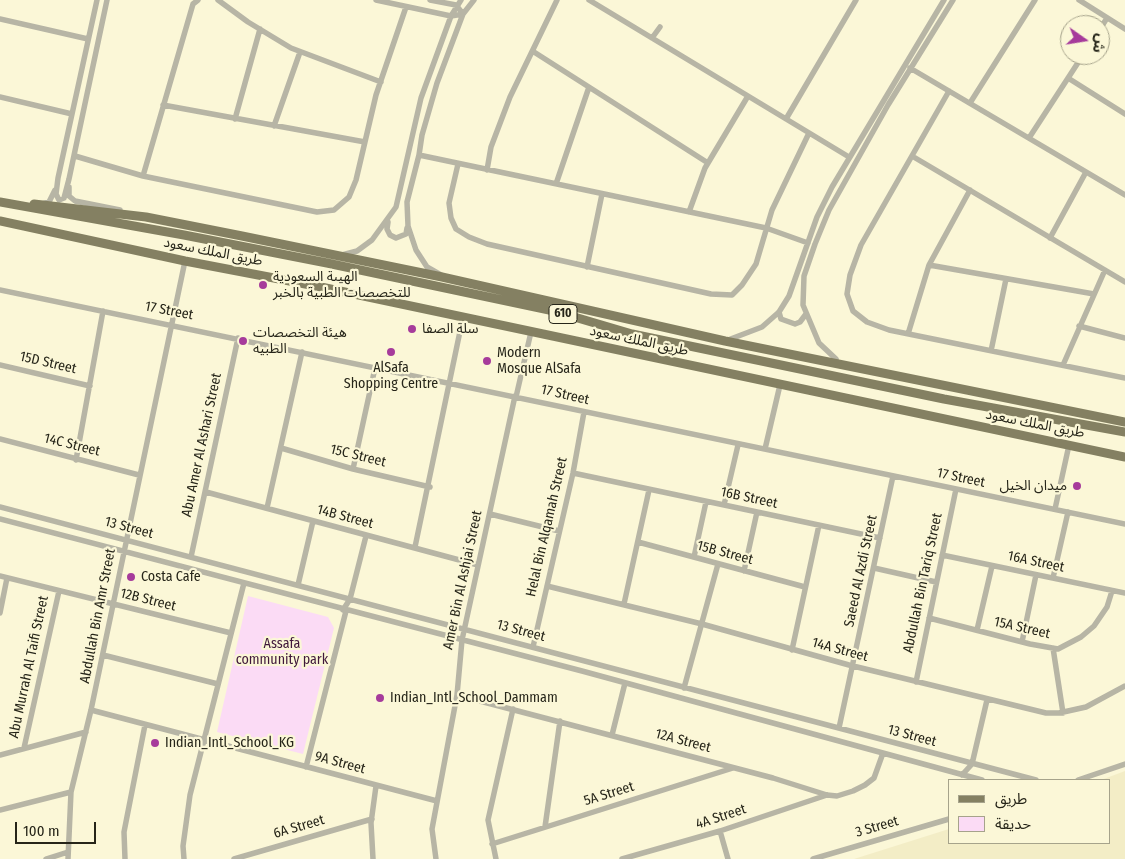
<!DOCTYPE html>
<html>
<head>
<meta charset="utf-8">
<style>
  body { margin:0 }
  #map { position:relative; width:1125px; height:859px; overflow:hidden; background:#fbf7d7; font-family:"Fira Sans Condensed","Noto Sans Arabic",sans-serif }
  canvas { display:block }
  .legend { position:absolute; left:948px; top:779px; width:162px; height:65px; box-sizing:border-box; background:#fbf7d7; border:1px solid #a6a38b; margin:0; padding:6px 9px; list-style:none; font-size:15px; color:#262519 }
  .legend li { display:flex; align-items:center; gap:10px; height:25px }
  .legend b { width:25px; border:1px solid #a6a38b }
  .north { position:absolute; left:1060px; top:15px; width:50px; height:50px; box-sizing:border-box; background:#fbf7d7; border:1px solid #a6a38b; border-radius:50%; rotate:103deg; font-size:14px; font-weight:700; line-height:20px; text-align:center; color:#262519 }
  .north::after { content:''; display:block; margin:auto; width:18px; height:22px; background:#a63b9b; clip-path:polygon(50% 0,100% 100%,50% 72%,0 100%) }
  .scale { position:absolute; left:15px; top:822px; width:81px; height:22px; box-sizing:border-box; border:2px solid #262519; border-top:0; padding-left:6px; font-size:15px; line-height:18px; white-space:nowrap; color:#262519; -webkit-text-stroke:4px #fbf7d7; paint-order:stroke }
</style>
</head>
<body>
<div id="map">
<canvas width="1125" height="859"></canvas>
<ul class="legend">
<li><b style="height:6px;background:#848062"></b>طريق</li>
<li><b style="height:14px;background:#fbdbf5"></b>حديقة</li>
</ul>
<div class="north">ش</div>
<div class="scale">100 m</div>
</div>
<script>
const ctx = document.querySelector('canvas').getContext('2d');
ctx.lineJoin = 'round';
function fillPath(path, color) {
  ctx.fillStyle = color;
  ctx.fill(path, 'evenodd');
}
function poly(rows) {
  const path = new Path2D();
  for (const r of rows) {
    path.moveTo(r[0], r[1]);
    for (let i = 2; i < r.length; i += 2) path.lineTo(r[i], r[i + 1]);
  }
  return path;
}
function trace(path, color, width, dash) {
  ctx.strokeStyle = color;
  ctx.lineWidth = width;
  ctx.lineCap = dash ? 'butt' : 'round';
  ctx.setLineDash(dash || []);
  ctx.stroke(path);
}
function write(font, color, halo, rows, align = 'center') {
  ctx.font = font + ' "Fira Sans Condensed","Noto Sans Arabic",sans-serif';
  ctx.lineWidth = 4.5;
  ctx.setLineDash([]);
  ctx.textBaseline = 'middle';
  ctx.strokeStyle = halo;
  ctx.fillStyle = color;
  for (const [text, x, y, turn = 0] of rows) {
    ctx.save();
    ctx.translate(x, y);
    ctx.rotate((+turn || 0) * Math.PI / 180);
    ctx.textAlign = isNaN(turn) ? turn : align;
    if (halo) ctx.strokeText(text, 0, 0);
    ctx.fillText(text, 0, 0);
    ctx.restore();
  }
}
const built = poly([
  [1125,771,1125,859,854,859,949,829,949,843,1109,843,1109,780,1101,780]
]);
const green = poly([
  [248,596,328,617,334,628,303,754,217,732]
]);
const street = poly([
  [97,0,58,178,56,194,59,200,64,198,69,179,107,0],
  [218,0,248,22,291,48,381,82],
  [376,0,451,16,463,14],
  [430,0,456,5,463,14],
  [589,0,849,157],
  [1079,0,1125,29],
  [0,19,88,39],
  [1100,29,1107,18],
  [652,38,660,27],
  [534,52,708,163],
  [910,68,1125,195],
  [1068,78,1125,114],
  [949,91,861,245,850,275,847,294,853,311,867,322,889,330,1125,378],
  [0,97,72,114],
  [970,103,1035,0],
  [163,105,365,142],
  [235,119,260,29],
  [786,119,856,0],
  [274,126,300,52],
  [1029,138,1083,55],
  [419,155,766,228,808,243],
  [75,156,143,176,317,212,334,210,349,197,356,180,376,95,406,7],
  [912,156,1125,282],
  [458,164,449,203,451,218,456,229,469,237,487,244,711,294,732,295,742,285,756,264,772,210,809,133],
  [487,170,491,147,510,97,557,0],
  [143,176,193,4,198,0],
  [556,184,589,87],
  [69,187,69,196,75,201,120,210],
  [42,204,49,202,55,190],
  [689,212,705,168,748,96],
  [388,222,387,229,390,235,396,238,406,234,407,228],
  [1050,238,1086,172],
  [342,255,357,251,372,240,396,207,421,98,451,16,461,0],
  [929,265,1094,294],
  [587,267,602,194],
  [441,275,427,267,416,250,408,226,407,202,419,155,422,135,437,83,463,14,474,0],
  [0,290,1125,524],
  [779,312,781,319,795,324,800,322,806,314],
  [1079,326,1125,338],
  [908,334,929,265,970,190],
  [728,340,762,327,779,312,789,296,817,217,832,187,944,0],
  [991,351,1006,279],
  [836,359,819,343,803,305,804,276,815,244,829,210,888,105,953,0],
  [0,365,90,386],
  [1063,365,1105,270],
  [516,397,531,332],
  [0,439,139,475],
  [281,448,353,469,430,487],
  [765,449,780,385],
  [76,460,103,311],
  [353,469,375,368],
  [573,473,880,538],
  [206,492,478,565],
  [724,505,738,445],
  [0,507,1036,780],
  [267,508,302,352],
  [1055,509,1069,445],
  [490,514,559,531],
  [0,519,582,671,982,780],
  [638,542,805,587],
  [415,547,463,317],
  [942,555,1125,593],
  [191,557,238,338],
  [694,557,706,502],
  [874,568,936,582],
  [744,571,757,512],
  [0,576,231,633],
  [1053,578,1068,512],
  [298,585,313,521],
  [547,586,702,624,849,665,1046,713,1059,713,1086,707,1125,686],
  [624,604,649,490],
  [343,610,350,599,366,536],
  [0,613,7,578],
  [929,618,1030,644,1058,649,1081,637,1094,626,1107,607,1112,591],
  [977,630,992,566],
  [1022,642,1036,575],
  [533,647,573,473,584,412],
  [1053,648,1063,713],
  [792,650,819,525],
  [103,655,218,684],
  [916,682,956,489],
  [684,688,718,564],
  [457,695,773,778,827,795,837,796,853,791,865,785,874,778,883,753],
  [91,710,437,801],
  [839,728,893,476],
  [612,735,625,683],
  [24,748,59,591],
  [0,755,86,732],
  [306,767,346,611],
  [962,775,972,764,987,700],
  [1078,780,1125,764],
  [0,810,71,792],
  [545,827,560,721],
  [720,831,728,859],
  [492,844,733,768],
  [46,859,68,852],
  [68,859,71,792,91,710,185,261],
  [125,859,124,832,145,725],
  [184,859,183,846,190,795,244,583],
  [234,859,372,819],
  [373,859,371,823,376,786],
  [436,859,432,829,457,695,462,640,515,396],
  [496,859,488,820,513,709],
  [622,859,720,831,827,795],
  [813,859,949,819]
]);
const primary = poly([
  [0,202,184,235,327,263,554,311,632,334,944,399,1125,432],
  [34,204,146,217,242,236,442,277,725,341,1125,422],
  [0,221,185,261,321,287,1125,457]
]);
const markers = [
  [263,285,5,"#a63b9b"],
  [412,329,5,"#a63b9b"],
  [243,341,5,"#a63b9b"],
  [391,352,5,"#a63b9b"],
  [487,361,5,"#a63b9b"],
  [1077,486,5,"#a63b9b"],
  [131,577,5,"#a63b9b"],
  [380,698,5,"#a63b9b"],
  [155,743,5,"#a63b9b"]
];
const shields = [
  [563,314,28]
];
const shieldNames = [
  ["610",563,314]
];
const streetNames = [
  ["طريق الملك سعود",213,252,11],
  ["17 Street",169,311,11],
  ["طريق الملك سعود",639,341,12],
  ["15D Street",48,363,13],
  ["17 Street",565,395,13],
  ["طريق الملك سعود",1035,424,11],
  ["14C Street",72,445,14],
  ["Abu Amer Al Ashari Street",202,445,-78],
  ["15C Street",358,456,14],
  ["17 Street",961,478,12],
  ["16B Street",749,498,12],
  ["14B Street",345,517,15],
  ["Helal Bin Alqamah Street",547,527,-77],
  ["13 Street",129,528,15],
  ["15B Street",725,553,15],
  ["16A Street",1036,562,12],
  ["Saeed Al Azdi Street",861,571,-78],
  ["Amer Bin Al Ashjai Street",463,580,-78],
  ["Abdullah Bin Tariq Street",923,583,-78],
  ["12B Street",148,600,14],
  ["Abdullah Bin Amr Street",98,616,-79],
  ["15A Street",1022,628,13],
  ["13 Street",521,631,15],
  ["14A Street",840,650,15],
  ["Abu Murrah Al Taifi Street",29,667,-78],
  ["13 Street",912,736,15],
  ["12A Street",683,741,15],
  ["9A Street",340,763,15],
  ["5A Street",609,794,-17],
  ["4A Street",721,817,-18],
  ["6A Street",299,827,-16],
  ["3 Street",877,827,-16]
];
const poiNames = [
  ["الهيىة السعودية",273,277],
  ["للتخصصات الطبية بالخبر",273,293],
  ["سلة الصفا",422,329],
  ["هيئة التخصصات",253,333],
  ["الطبيه",253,349],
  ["Modern",497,353],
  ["Mosque AlSafa",497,369],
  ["AlSafa",391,368,"center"],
  ["Shopping Centre",391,384,"center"],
  ["ميدان الخيل",1067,486,"right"],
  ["Costa Cafe",141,577],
  ["Indian_Intl_School_Dammam",390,698],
  ["Indian_Intl_School_KG",165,743]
];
const parkNames = [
  ["Assafa",282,644],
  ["community park",282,660]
];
fillPath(built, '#f3edc6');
fillPath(green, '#fbdbf5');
trace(street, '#b7b5a5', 5.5);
trace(primary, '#848062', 9);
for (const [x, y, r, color] of markers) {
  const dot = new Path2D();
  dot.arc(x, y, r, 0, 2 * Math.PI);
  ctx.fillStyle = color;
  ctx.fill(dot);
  trace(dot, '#fbf7d7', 2);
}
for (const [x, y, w] of shields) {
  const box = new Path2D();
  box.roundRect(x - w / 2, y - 9.5, w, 19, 4);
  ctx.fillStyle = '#fbf7d7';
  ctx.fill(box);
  trace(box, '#262519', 1);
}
write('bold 12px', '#262519', null, shieldNames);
write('14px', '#262519', '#fbf7d7', streetNames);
write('14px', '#262519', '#fbf7d7', poiNames, 'left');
write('14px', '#40183b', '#fbf7d7', parkNames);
</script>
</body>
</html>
